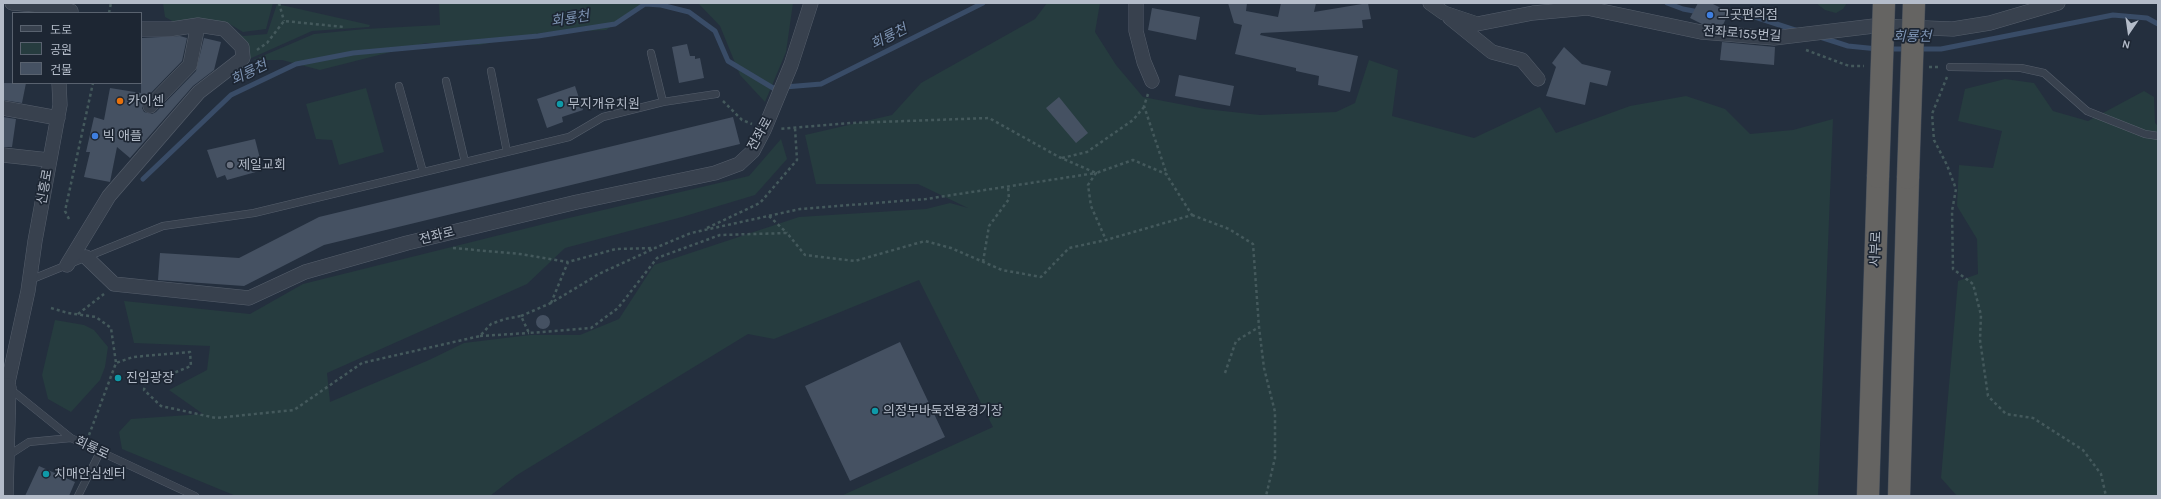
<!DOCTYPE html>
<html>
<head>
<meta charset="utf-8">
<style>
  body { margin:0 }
  #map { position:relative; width:2161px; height:499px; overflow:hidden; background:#242f3e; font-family:Karla,"Noto Sans KR",sans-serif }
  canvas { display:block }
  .frame { position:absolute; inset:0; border:4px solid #b4bcc9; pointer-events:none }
  .legend { position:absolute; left:12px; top:12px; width:130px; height:72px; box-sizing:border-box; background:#1d2633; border:1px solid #59626f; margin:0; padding:5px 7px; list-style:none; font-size:12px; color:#b4bcc9 }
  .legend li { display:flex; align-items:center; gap:8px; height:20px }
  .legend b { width:20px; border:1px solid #59626f }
  .north { position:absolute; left:2109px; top:12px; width:40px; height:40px; -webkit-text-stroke:3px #1d2633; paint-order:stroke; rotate:193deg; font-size:11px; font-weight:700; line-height:16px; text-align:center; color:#b4bcc9 }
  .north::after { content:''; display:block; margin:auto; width:14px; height:18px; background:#b4bcc9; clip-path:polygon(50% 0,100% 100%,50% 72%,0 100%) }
</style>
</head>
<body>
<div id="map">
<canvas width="2161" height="499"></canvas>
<div class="frame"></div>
<ul class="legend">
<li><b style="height:5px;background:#38414e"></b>도로</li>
<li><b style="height:11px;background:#263c3f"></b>공원</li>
<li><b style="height:11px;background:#455162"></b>건물</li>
</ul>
<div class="north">N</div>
</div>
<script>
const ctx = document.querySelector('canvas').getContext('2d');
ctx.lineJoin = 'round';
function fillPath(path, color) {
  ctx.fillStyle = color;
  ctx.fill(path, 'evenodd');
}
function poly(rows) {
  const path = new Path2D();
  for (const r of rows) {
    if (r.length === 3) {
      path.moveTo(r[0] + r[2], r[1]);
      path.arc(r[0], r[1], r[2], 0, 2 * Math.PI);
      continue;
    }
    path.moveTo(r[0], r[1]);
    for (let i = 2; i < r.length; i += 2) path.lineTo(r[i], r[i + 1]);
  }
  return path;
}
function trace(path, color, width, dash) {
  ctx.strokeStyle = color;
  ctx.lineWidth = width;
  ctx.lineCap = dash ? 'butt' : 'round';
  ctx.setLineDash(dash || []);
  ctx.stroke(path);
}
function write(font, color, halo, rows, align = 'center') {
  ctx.font = font + ' Karla,"Noto Sans KR",sans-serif';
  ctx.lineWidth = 3.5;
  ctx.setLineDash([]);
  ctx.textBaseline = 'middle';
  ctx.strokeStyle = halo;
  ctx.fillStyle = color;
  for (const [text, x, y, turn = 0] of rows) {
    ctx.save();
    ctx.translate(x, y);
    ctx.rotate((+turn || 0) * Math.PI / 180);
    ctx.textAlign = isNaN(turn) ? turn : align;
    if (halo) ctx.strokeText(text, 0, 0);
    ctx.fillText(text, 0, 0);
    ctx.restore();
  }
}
const green = poly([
  [163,3,273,3,266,29,243,32,228,23,176,23,165,17],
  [439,3,646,3,606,30,541,33,479,45,426,43,320,70,282,60,253,60,314,34,365,29,440,25],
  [698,3,793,3,786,52,765,102,740,75,720,26],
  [1047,3,1100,3,1095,32,1116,65,1143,97,1205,109,1260,115,1336,112,1355,103,1369,60,1398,70,1392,116,1474,138,1540,107,1556,133,1630,106,1686,96,1725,109,1750,134,1793,130,1833,119,1818,496,841,496,993,427,919,280,774,339,748,334,517,475,490,496,236,496,122,449,119,432,131,419,203,414,169,390,207,370,210,346,134,343,124,301,250,314,303,284,556,221,749,176,781,139,787,159,755,195,682,217,565,248,527,284,327,373,330,402,429,360,464,343,530,335,580,335,619,319,654,265,799,217,926,209,950,203,968,208,918,184,816,184,805,135,892,115,921,83,1035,19],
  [1816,3,1847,3,1843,9,1836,13,1825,10],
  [277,4,370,25,369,27,312,31,247,60,229,26,243,36,267,34],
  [2005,79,2034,83,2053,111,2088,121,2144,91,2154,97,2155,123,2158,126,2158,496,1957,496,1941,478,1958,281,1978,274,1977,239,1957,206,1959,165,1993,168,2002,131,1958,121,1965,89],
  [366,88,384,152,339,165,332,140,316,139,306,104],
  [55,320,84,325,94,330,108,347,105,367,100,380,71,412,48,399,42,375]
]);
const stream = poly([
  [1667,3,1683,9,1699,12],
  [1721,15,1752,16,1798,31],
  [1820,37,1848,46,1878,49],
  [1888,49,1908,49],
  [1918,49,1941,49,2113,15,2147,18,2158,24],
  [143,179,231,95,296,64,353,53,538,36,615,24,645,4,661,5,689,12,715,31,728,61,773,88,821,84,983,3]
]);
const building = poly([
  [1228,3,1247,3,1246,11,1278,17,1281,3,1316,3,1314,12,1368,3,1371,19,1362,20,1363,28,1261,33,1260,35,1358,56,1350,92,1318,85,1319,76,1296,71,1296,68,1235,54,1242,25,1234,23],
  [1698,3,1711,3,1729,12,1723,25,1702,24,1690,18],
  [1152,8,1200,17,1196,40,1148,30],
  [180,36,187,38,182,61,144,100,142,108,144,112,152,114,156,112,196,71,204,38,221,42,214,70,193,86,130,158,117,147,110,182,84,177,90,152,86,152,94,117,104,120,110,88,141,93,141,38],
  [1722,42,1775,47,1774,65,1720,60],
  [687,44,690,56,695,56,695,59,700,58,704,78,679,83,672,47],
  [1564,47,1582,64,1611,71,1607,86,1590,82,1585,105,1546,96,1556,67,1552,63],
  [1179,75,1234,86,1230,106,1175,96],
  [3,83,26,83,22,103,3,100],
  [575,86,583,110,562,117,563,122,547,128,537,99],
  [1059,97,1088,133,1076,143,1046,108],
  [3,117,16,119,12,147,3,147],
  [733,117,740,144,324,245,244,286,158,280,160,253,239,258,319,217],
  [255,139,263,170,227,180,225,175,217,178,207,150],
  [543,322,7],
  [900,342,945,437,850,481,805,386],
  [39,466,75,482,69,496,25,496]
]);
const path = poly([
  [279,3,284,21],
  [109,13,111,3],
  [257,50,267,43,284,21,344,27],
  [1806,50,1849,66,1864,66],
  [1929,67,1940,67],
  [1947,77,1932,114,1934,140,1947,165,1956,189,1952,211,1953,269,1973,284,1981,315,1980,340,1988,396,2006,414,2033,418,2083,450,2101,474,2106,496],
  [1148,94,1144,106,1167,175],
  [723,101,742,120,752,124],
  [1062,158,1087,152,1133,120,1144,107],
  [1192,215,1229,229,1253,244,1259,327,1264,368,1275,412,1275,458,1266,496],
  [769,216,787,233],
  [69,219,65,211,93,83],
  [707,228,760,203,797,160,795,128],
  [453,248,520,254,568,262],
  [983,262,989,226,1009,199,1008,187],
  [551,303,568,262,616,249,655,248,691,233,800,209,926,199,1096,173,1088,185,1091,206,1106,240],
  [51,308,68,313,96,317,111,328,116,363],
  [78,314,104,294],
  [521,316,551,303,599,274,653,249],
  [480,336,529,333],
  [1225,373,1236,341,1259,327],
  [89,435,116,363,133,357,190,352,191,366,176,372,146,379,144,390,161,406,216,418,294,410,362,363,480,336,491,324,505,319,521,316,529,333,591,328,618,308,657,258,720,235,787,233,805,255,855,261,925,241,951,248,1002,270,1041,277,1069,248,1106,240,1192,215,1166,174,1133,160,1096,173,1059,157,989,118,851,123,779,129]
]);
const service = poly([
  [651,53,663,102],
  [1950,67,2021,68,2044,73,2087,111,2145,134,2158,136],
  [491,71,507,152],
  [446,81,465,162],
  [399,86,423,172],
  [30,280,163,226,254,213,569,137,603,117,663,102,716,94],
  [9,388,71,438],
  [6,457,29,442,71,438,195,496],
  [78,496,100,452]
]);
const minor = poly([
  [12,3,47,6,71,11],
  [1136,3,1136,31,1144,62,1152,81],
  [1430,3,1444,13,1477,24,1533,13,1587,8,1701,32,1774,38,1874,26,1953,29,1990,23,2058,3],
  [1450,18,1492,52,1522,60,1538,79],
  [150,106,190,65,198,25],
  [3,108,58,118],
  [3,155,49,160],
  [86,257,114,284,249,298,305,272,407,243,577,202,715,173,739,164,753,151,764,130,791,65,811,3],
  [67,265,109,196,199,92,243,58,242,47,224,29,198,25,172,29,141,29],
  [7,387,28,291,35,241,60,105,59,83]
]);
const tertiary = poly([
  [3,469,5,457,7,387],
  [4,496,5,458]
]);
const trunk = poly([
  [1868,496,1878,177],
  [1899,496,1908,178]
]);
const trunkBridge = poly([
  [1878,177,1884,3],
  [1908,178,1914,3]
]);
const markers = [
  [1710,15,4,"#3f7fe0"],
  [120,101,4,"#e8710a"],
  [560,104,4,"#0f9aa8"],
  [95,136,4,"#3f7fe0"],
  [230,165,4,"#6b7280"],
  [118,378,4,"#0f9aa8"],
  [875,411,4,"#0f9aa8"],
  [46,474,4,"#0f9aa8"]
];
const poiNames = [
  ["그곳편의점",1718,15],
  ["카이센",128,101],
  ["무지개유치원",568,104],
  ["빅 애플",103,136],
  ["제일교회",238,165],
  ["진입광장",126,378],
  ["의정부바둑전용경기장",883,411],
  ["치매안심센터",54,474]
];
const streetNames = [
  ["전좌로155번길",1742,34,4],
  ["전좌로",760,134,-61],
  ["신흥로",45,187,-80],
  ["전좌로",437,236,-14],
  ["서부로",1876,249,-88],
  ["회룡로",92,448,25]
];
const waterNames = [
  ["회룡천",570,19,-9],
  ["회룡천",889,37,-27],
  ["회룡천",1912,37],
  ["회룡천",249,73,-26]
];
fillPath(green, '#263c3f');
trace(stream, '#394c67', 5);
fillPath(building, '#455162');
trace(service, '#565f6c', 8);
trace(minor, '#565f6c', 15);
trace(tertiary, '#565f6c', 19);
trace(trunk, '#434c59', 23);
trace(path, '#44595c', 2.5, [3, 3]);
trace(service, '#38414e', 7);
trace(minor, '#38414e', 14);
trace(tertiary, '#38414e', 18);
trace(trunk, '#656462', 22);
trace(trunkBridge, '#434c59', 23, []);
trace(trunkBridge, '#656462', 22);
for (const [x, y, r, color] of markers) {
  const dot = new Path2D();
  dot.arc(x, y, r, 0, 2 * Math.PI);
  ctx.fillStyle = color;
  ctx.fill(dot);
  trace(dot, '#1d2633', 1.5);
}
write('13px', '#b4bcc9', '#1d2633', poiNames, 'left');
write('13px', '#b4bcc9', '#1d2633', streetNames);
write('italic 14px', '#7c92b1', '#1d2633', waterNames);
</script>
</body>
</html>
